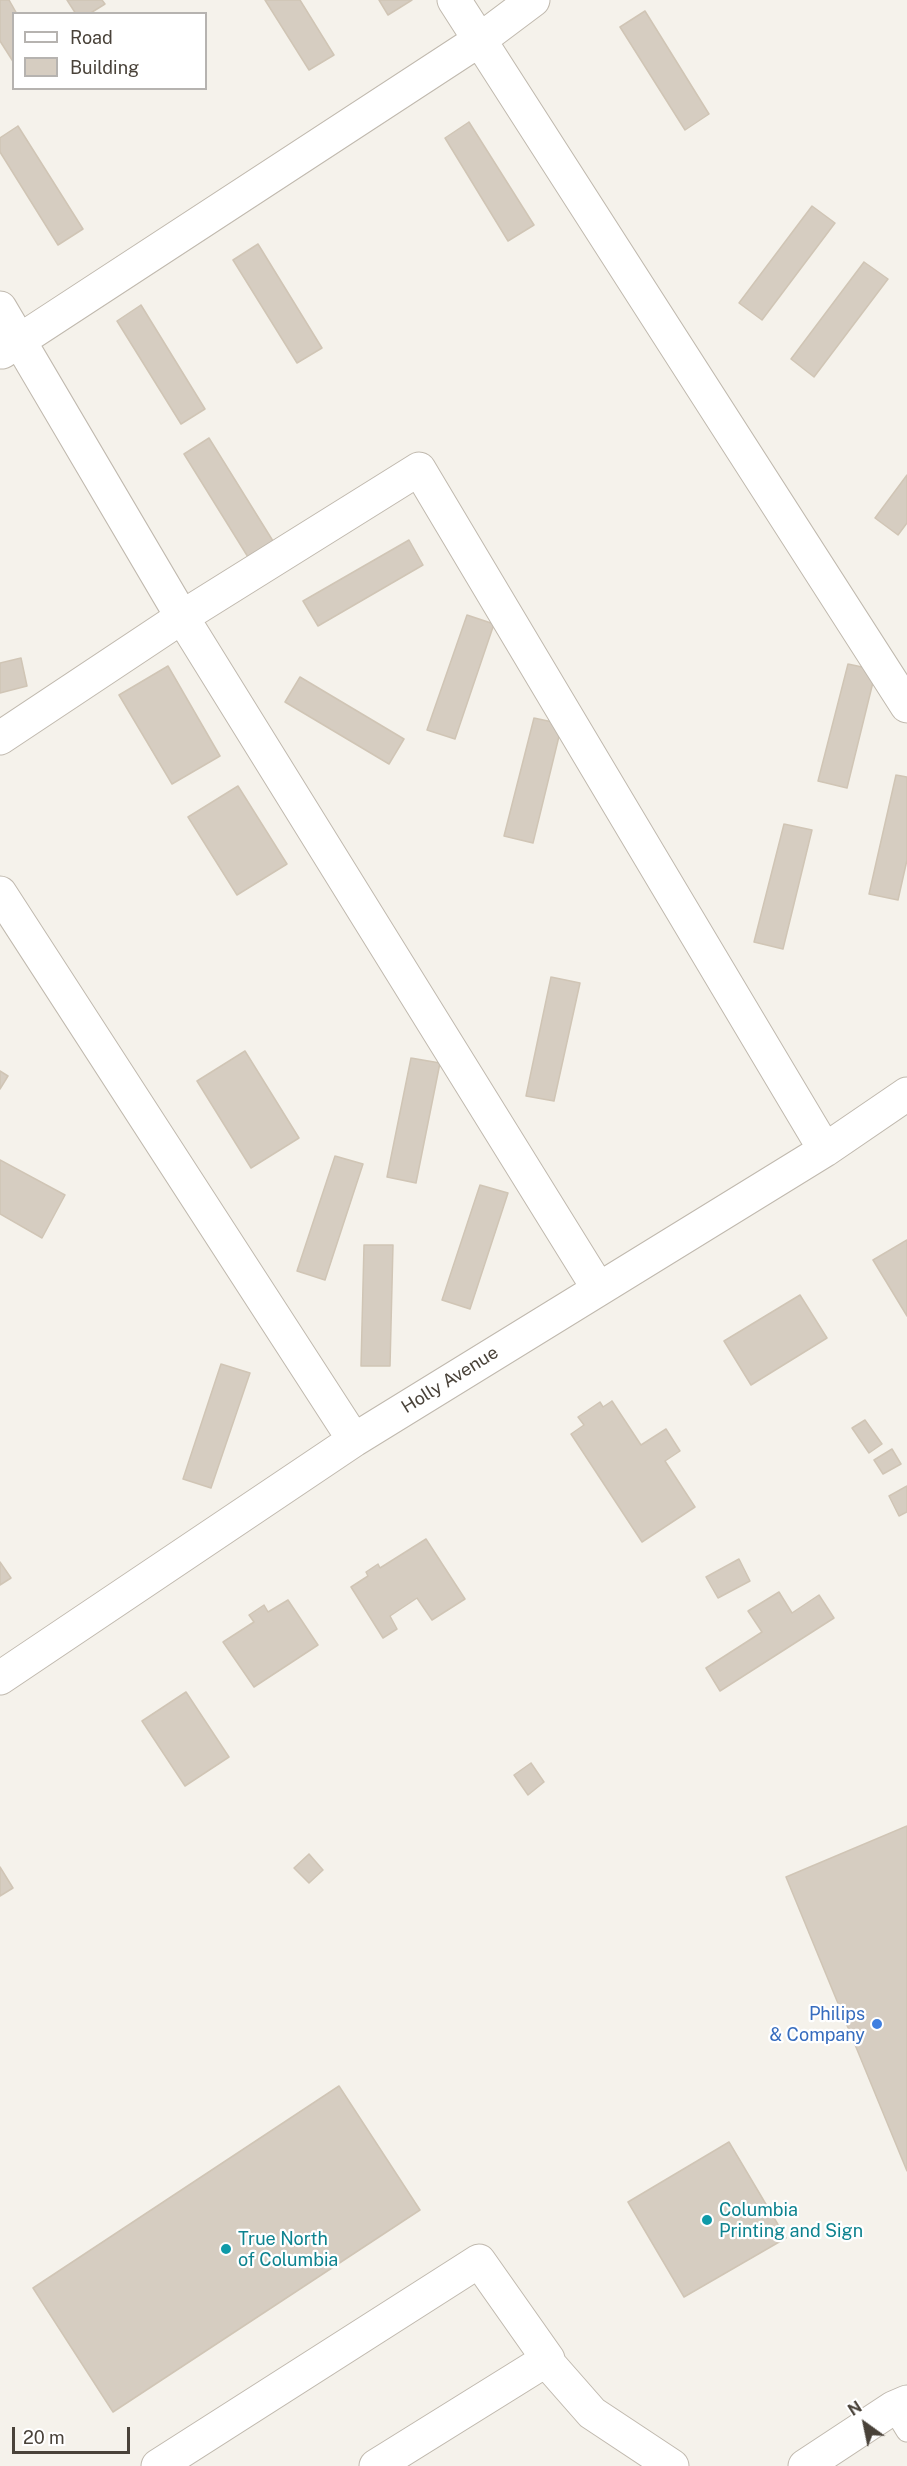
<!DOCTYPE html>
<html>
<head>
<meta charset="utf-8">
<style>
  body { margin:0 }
  #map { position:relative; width:907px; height:2466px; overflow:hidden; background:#f5f2eb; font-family:"Public Sans",sans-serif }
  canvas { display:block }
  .legend { position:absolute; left:12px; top:12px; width:195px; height:78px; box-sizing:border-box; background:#fff; border:2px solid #b6b3b0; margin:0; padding:8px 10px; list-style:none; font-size:18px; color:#494239 }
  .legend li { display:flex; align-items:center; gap:12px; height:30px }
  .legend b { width:30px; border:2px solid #b6b3b0 }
  .north { position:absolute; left:835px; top:2394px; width:60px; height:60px; -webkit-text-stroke:4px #fff; paint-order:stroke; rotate:327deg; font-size:16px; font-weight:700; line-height:24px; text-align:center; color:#494239 }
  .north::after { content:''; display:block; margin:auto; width:21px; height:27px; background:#494239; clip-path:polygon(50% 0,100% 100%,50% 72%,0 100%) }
  .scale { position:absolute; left:12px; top:2427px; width:118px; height:27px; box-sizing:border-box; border:3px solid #494239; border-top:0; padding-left:8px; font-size:18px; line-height:21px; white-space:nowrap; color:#494239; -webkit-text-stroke:4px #fff; paint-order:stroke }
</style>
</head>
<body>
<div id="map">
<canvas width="907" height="2466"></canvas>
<ul class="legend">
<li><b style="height:8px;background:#fff"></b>Road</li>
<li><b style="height:16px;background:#d6cdc1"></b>Building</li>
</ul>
<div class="north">N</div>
<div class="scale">20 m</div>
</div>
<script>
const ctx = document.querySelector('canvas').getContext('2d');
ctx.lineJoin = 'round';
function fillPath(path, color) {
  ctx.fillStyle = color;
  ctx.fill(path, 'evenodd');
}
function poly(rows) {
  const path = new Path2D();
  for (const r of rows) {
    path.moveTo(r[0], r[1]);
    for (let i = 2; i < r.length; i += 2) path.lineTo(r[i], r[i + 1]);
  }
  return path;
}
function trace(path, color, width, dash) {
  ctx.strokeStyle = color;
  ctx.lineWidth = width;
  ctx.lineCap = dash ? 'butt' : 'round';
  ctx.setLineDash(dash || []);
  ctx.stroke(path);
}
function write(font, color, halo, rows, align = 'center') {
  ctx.font = font + ' "Public Sans",sans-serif';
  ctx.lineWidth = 4.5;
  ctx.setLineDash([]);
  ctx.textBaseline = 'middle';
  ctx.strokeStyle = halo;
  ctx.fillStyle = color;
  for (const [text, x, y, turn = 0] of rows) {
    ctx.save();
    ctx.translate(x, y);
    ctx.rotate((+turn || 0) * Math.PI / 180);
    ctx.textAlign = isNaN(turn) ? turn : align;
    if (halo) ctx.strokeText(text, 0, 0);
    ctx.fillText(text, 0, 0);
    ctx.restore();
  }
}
const building = poly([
  [0,0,9,0,17,14,14,14,14,63,0,41,0,0],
  [67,0,102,0,105,4,89,14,76,14,67,0],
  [265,0,300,0,334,55,309,70,265,0],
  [379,0,412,0,388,15,379,0],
  [645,11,709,114,685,130,620,27,645,11],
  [469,122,534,225,508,241,445,138,469,122],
  [18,126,83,229,58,245,0,152,0,138,18,126],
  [812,206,835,223,762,320,739,303,812,206],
  [258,244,322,348,297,363,233,260,258,244],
  [864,262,888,279,814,377,791,359,864,262],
  [141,305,205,409,181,424,117,321,141,305],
  [209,438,273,541,248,557,184,454,209,438],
  [907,475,907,523,898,535,875,518,907,475],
  [409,540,423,565,318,626,303,601,409,540],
  [467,615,494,624,455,739,427,730,467,615],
  [21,658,27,686,0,693,0,663,21,658],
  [848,664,876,670,847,788,818,781,848,664],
  [168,666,220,756,172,784,119,695,168,666],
  [300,677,404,739,389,764,285,702,300,677],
  [534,718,562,724,533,843,504,836,534,718],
  [896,775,907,777,907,860,898,900,869,894,896,775],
  [238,786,287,864,237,895,188,817,238,786],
  [784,824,812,830,783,949,754,942,784,824],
  [551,977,580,983,554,1101,526,1096,551,977],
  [245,1051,299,1138,251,1168,197,1081,245,1051],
  [411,1058,440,1063,416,1183,387,1177,411,1058],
  [0,1071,8,1076,0,1089,0,1071],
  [335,1156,363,1164,325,1280,297,1271,335,1156],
  [0,1160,65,1195,42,1238,0,1214,0,1160],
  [480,1185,508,1193,470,1309,442,1300,480,1185],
  [907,1240,907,1316,873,1260,907,1240],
  [364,1245,393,1245,390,1366,361,1366,364,1245],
  [800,1295,827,1338,751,1385,724,1341,800,1295],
  [221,1364,250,1373,211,1488,183,1479,221,1364],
  [612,1401,641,1445,666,1429,680,1451,665,1461,695,1507,642,1542,571,1434,584,1425,578,1417,600,1402,603,1407,612,1401],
  [865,1420,882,1444,869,1453,852,1428,865,1420],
  [892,1449,901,1464,883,1474,874,1460,892,1449],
  [907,1486,907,1512,899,1516,889,1496,907,1486],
  [426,1539,465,1599,432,1620,417,1598,390,1616,397,1629,383,1638,351,1587,368,1576,366,1572,378,1564,380,1568,426,1539],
  [739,1559,750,1581,718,1598,706,1577,739,1559],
  [0,1562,11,1578,0,1585,0,1562],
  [779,1592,792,1613,819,1595,834,1618,720,1691,706,1668,762,1632,748,1611,779,1592],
  [288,1600,318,1645,254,1687,223,1642,254,1622,249,1615,264,1605,268,1612,288,1600],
  [186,1692,229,1757,185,1786,142,1721,186,1692],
  [531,1763,544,1782,528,1795,514,1775,531,1763],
  [907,1826,907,2171,786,1877,907,1826],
  [309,1854,323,1870,309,1883,294,1868,309,1854],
  [0,1867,13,1888,0,1896,0,1867],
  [339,2086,420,2210,113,2412,33,2288,339,2086],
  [729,2142,786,2238,684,2297,628,2202,729,2142]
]);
const service = poly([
  [893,2408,907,2431]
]);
const minor = poly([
  [454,0,907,706],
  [0,308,182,617,598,1288],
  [2,352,481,39,533,0],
  [0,738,182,617,419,469,825,1150],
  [0,893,354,1440],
  [0,1678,354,1440,825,1150,907,1094],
  [158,2466,479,2261,548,2359,549,2364,592,2413,672,2466],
  [376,2466,548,2359],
  [805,2466,893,2408,907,2402]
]);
const markers = [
  [877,2024,6,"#3f7fe0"],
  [707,2220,6,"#0f9aa8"],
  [226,2249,6,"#0f9aa8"]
];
const streetNames = [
  ["Holly Avenue",450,1380,-32]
];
const shopNames = [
  ["Philips",865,2014],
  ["& Company",865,2035]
];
const cultureNames = [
  ["Columbia",719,2210],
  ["Printing and Sign",719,2231],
  ["True North",238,2239],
  ["of Columbia",238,2260]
];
fillPath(building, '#d6cdc1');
trace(building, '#d0c5b5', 1.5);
trace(service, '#c0b9ae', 23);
trace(minor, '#c0b9ae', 35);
trace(service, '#fff', 21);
trace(minor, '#fff', 33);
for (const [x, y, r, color] of markers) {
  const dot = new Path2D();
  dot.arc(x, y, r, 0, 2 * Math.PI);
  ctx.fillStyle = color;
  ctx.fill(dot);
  trace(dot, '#fff', 2);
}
write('18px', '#494239', '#fff', streetNames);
write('18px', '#366cbe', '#fff', shopNames, 'right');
write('18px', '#0d838f', '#fff', cultureNames, 'left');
</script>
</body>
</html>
